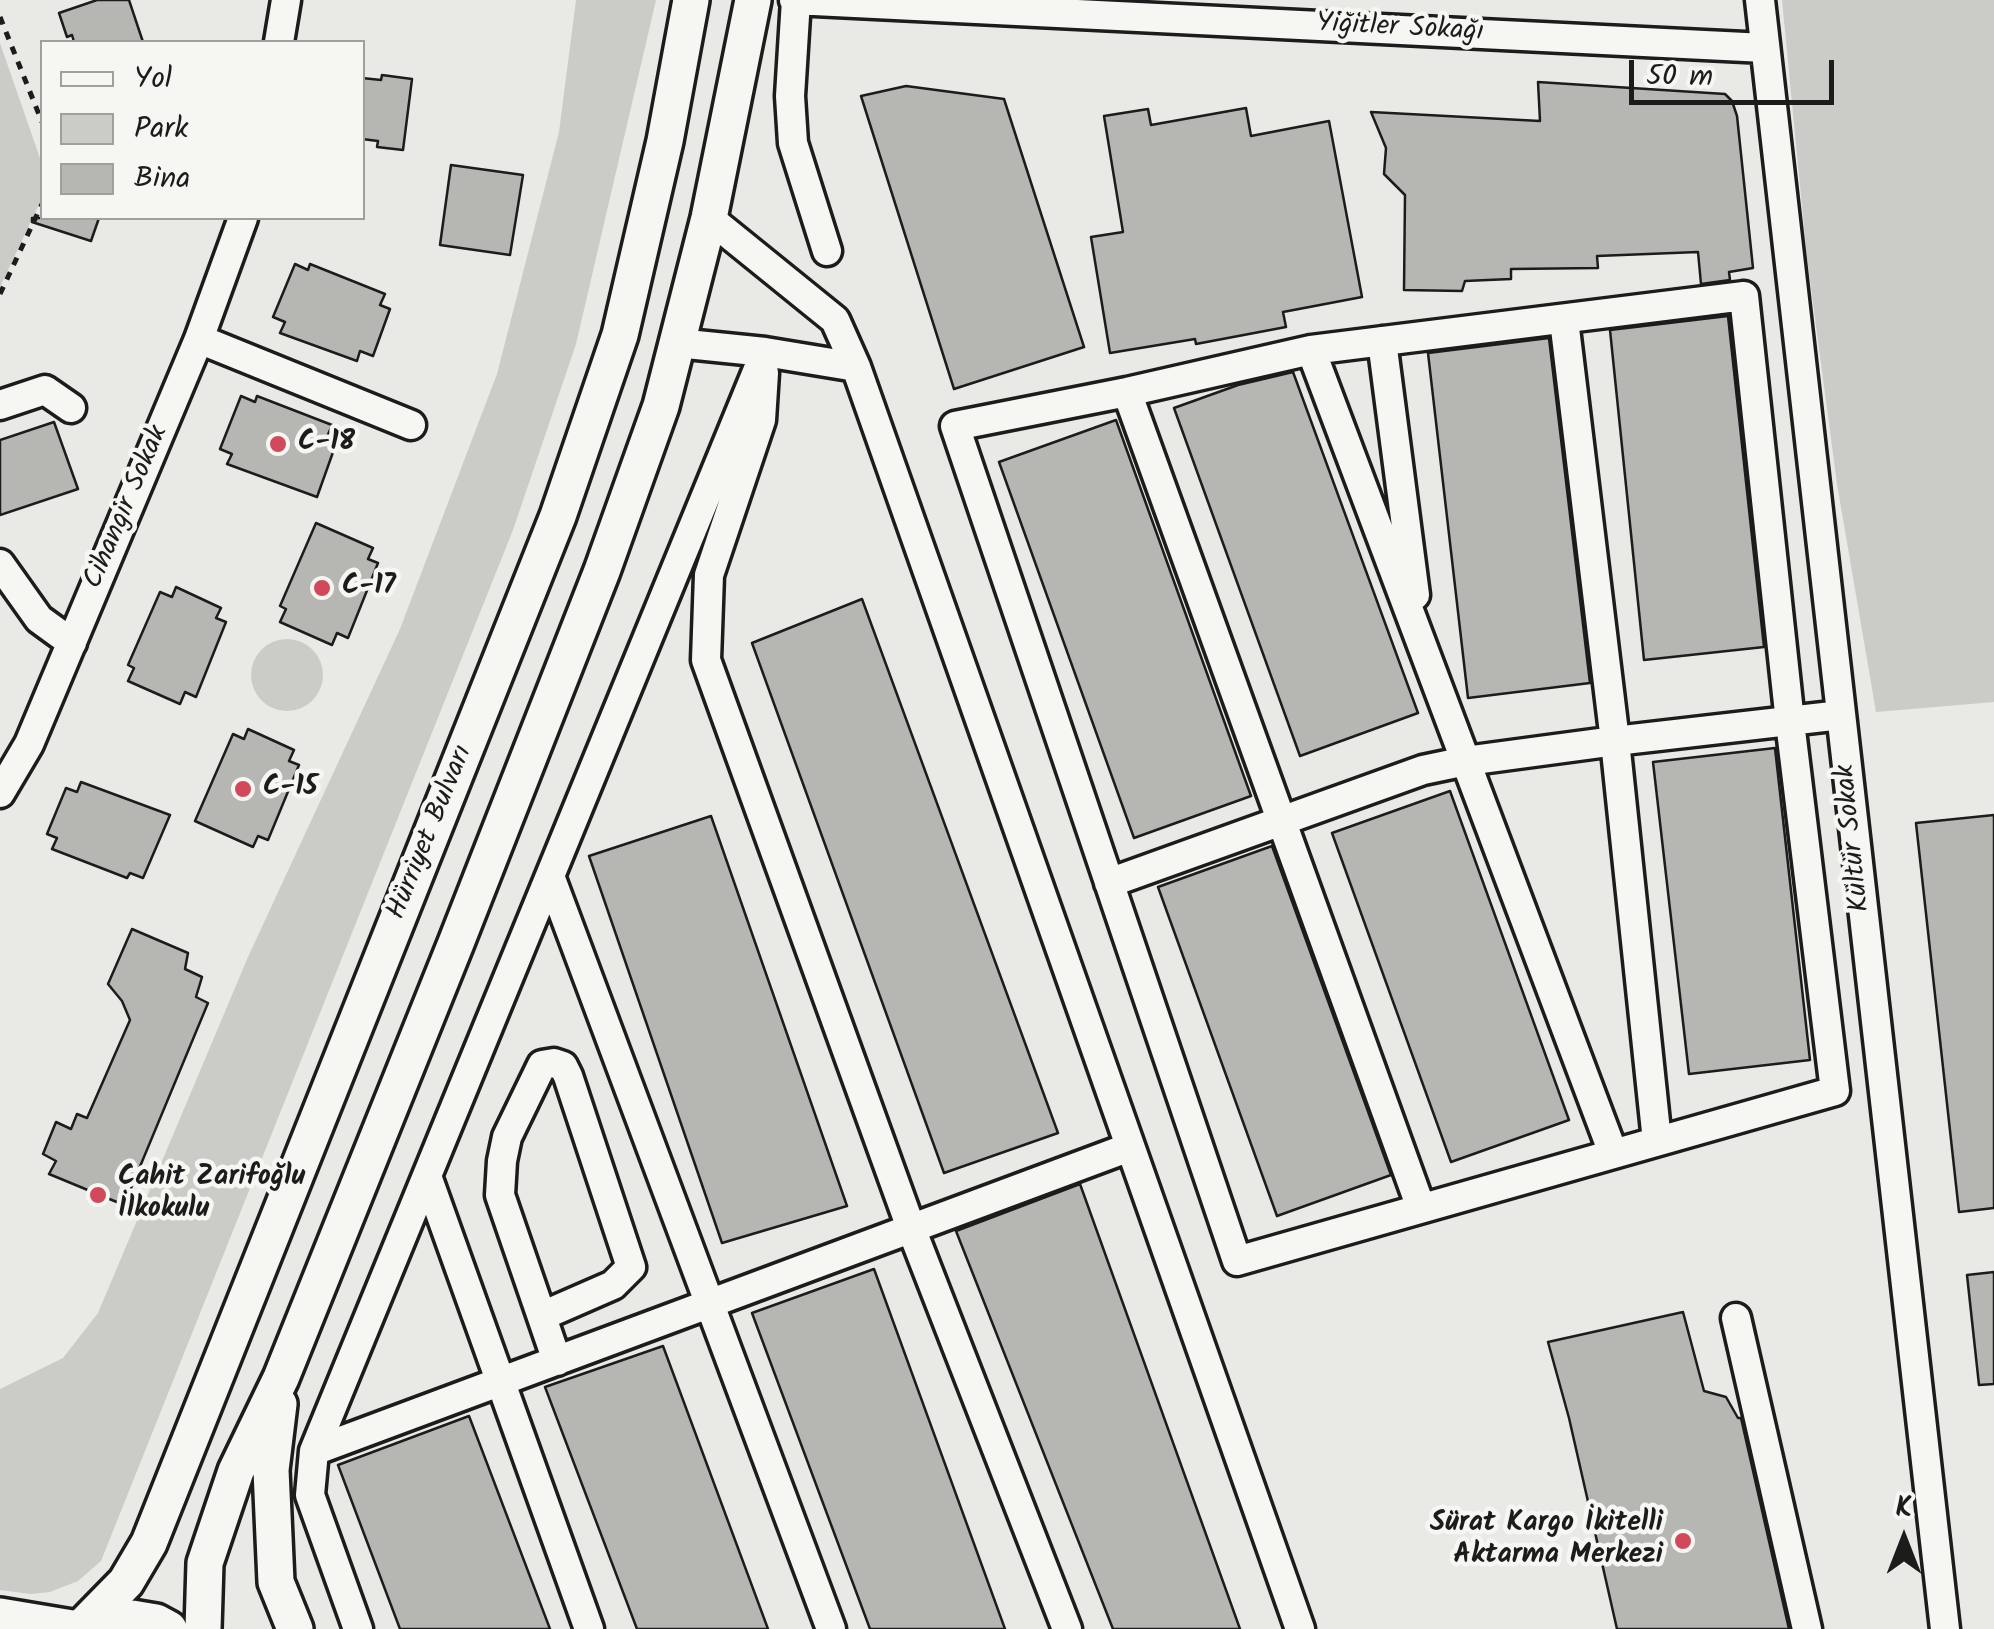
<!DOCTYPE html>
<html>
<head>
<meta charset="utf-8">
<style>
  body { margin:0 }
  #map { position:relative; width:1994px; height:1629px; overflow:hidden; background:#e9e9e5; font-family:Kalam,sans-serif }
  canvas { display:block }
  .legend { position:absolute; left:40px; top:40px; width:325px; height:180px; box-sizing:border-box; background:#f6f6f2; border:2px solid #9f9f9c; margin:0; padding:12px 18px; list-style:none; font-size:30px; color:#1c1c1c }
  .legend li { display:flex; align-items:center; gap:20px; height:50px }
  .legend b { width:50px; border:2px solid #9f9f9c }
  .north { position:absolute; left:1854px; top:1489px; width:100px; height:100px; -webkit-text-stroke:8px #f6f6f2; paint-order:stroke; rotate:0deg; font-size:28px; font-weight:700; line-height:40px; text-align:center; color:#1c1c1c }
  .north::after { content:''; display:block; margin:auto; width:35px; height:45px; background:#1c1c1c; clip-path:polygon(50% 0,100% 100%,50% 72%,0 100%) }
  .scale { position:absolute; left:1629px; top:60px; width:205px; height:45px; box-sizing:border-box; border:5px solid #1c1c1c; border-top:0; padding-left:12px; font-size:30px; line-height:35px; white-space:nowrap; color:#1c1c1c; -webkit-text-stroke:8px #f6f6f2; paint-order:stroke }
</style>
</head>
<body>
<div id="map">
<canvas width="1994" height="1629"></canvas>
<ul class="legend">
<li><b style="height:12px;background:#f6f6f2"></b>Yol</li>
<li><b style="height:28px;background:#cbcbc7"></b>Park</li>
<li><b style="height:28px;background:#b6b6b3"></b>Bina</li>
</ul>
<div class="north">K</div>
<div class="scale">50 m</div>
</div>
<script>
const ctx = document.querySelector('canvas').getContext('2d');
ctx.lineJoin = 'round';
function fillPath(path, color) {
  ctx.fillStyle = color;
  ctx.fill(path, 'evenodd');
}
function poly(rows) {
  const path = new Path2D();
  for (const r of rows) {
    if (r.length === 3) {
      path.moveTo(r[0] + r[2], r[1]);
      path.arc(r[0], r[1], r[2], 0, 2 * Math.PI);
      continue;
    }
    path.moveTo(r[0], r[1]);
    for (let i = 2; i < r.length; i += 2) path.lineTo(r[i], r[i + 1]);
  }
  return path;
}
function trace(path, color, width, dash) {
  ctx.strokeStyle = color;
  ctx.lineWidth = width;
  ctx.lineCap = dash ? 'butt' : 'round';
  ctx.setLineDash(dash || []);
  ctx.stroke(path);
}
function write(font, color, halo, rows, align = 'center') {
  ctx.font = font + ' Kalam,sans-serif';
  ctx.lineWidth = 9;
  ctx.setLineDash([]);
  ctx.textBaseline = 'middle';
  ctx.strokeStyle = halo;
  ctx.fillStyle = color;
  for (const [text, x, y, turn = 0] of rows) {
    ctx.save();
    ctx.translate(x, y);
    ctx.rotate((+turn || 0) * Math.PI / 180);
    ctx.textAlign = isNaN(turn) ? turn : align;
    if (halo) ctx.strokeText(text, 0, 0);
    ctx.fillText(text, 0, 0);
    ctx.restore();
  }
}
const green = poly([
  [576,0,656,0,576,344,513,530,101,1561,78,1581,50,1592,31,1594,0,1590,0,1389,63,1358,98,1313,248,957,400,629,497,374,559,132],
  [1782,0,1994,0,1994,702,1876,712,1837,484,1807,258],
  [0,43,42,164,42,198,0,287],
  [287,675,36]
]);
const building = poly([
  [97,0,129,0,143,42,74,42,72,35,67,37,59,13,97,0],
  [382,75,412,79,403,150,377,147,378,141,362,139,362,78,381,80,382,75],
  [1538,82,1725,94,1732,101,1737,116,1753,268,1729,272,1730,280,1701,284,1698,252,1597,256,1598,268,1511,269,1511,279,1465,281,1462,291,1404,290,1405,195,1384,174,1386,148,1371,112,1540,121,1538,82],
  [906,86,1004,99,1084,347,954,389,861,96,906,86],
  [1246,108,1251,136,1329,121,1362,297,1283,312,1286,327,1196,344,1195,339,1110,353,1091,237,1123,232,1104,116,1148,109,1151,125,1246,108],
  [451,165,523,175,510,255,440,245,451,165],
  [32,218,99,218,91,241,32,222,32,218],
  [295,264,308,270,310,264,385,294,380,305,390,309,373,356,360,351,357,361,280,333,285,322,273,317,295,264],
  [1728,316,1764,647,1644,660,1610,330,1728,316],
  [1549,338,1590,683,1468,698,1428,353,1549,338],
  [1293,372,1418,713,1300,756,1174,408,1238,385,1293,372],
  [241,396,255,402,257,396,332,425,327,437,337,441,317,497,227,464,232,454,220,449,241,396],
  [1116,420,1251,796,1134,838,999,462,1116,420],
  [54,422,78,489,0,515,0,440,54,422],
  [316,523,373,548,368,559,378,563,348,638,337,633,332,645,280,622,286,609,280,606,316,523],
  [176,587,221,608,216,618,226,622,196,697,185,692,180,704,128,681,134,668,128,665,160,592,172,597,176,587],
  [862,599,1058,1133,944,1173,752,643,862,599],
  [248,729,294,750,289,761,299,765,268,840,258,836,253,847,195,821,233,734,244,739,248,729],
  [1775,748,1810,1060,1689,1074,1653,762,1775,748],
  [81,782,170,815,143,878,130,873,127,878,52,849,57,838,47,834,66,788,77,792,81,782],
  [1450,791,1569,1120,1451,1162,1332,833,1450,791],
  [1994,815,1994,1208,1959,1212,1916,823,1994,815],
  [711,816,847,1206,722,1243,589,856,711,816],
  [1272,846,1391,1175,1277,1216,1158,887,1272,846],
  [132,929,188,953,185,969,202,977,196,997,208,1003,124,1205,49,1174,56,1161,43,1154,56,1122,71,1129,77,1114,87,1118,130,1020,122,1001,108,984,132,929],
  [1080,1184,1240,1629,1113,1629,956,1231,1080,1184],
  [874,1269,1005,1629,870,1629,752,1313,874,1269],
  [1994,1272,1994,1384,1979,1385,1967,1275,1994,1272],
  [1683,1312,1704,1391,1726,1397,1738,1418,1741,1418,1789,1629,1617,1629,1569,1418,1548,1342,1683,1312],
  [663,1346,768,1629,637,1629,545,1387,663,1346],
  [469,1416,550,1629,400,1629,338,1465,469,1416]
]);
const path = poly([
  [0,17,42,122],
  [0,294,42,204]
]);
const minor = poly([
  [794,0,1765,48],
  [796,0,790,96,793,143,827,251],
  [1760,0,1945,1629],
  [279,42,286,0],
  [709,218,835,320,856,367,1300,1629],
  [1744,296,1790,722,1835,1091,1237,1261,955,426,1127,392,1311,350,1744,296],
  [1564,320,1615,741,1657,1141],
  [199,339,411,425],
  [1382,341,1415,595],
  [677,343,765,352,856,367],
  [1311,350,1613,1153],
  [764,373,761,420,709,575,706,660,911,1228,1067,1629],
  [1127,392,1421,1208],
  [0,405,45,390,71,408],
  [0,564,39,619,72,643],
  [0,793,29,744,199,339,243,218],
  [550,876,831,1629],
  [1109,883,1423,770,1466,761,1615,741,1841,715],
  [427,1176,589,1629],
  [542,1316,613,1285,631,1267,568,1076,563,1066,554,1063,542,1065,507,1137,502,1161,500,1195,557,1361],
  [1736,1318,1807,1629],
  [314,1451,1130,1147],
  [358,1629,310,1495,314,1451,765,352]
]);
const major = poly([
  [279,1404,271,1470,276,1582,295,1629],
  [0,1616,78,1629],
  [80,1629,126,1582,149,1543,558,516,620,335,665,141,691,0],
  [80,1629,104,1619,132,1618,156,1622,169,1629],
  [203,1629,205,1563,236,1471,281,1378,456,943,602,571,661,406,709,218,753,0]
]);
const markers = [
  [278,444,10,"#d1495b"],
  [322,588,10,"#d1495b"],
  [243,789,10,"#d1495b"],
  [98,1195,10,"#d1495b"],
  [1683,1541,10,"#d1495b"]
];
const streetNames = [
  ["Yiğitler Sokağı",1400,30,3],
  ["Cihangir Sokak",128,508,-67],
  ["Hürriyet Bulvarı",432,833,-68],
  ["Kültür Sokak",1855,838,-96]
];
const poiNames = [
  ["C-18",298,444],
  ["C-17",342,588],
  ["C-15",263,789],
  ["Cahit Zarifoğlu",118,1179],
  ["İlkokulu",118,1211],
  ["Sürat Kargo İkitelli",1663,1525,"right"],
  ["Aktarma Merkezi",1663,1557,"right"]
];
fillPath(green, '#cbcbc7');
fillPath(building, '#b6b6b3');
trace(building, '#1c1c1c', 2.5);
trace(minor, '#1c1c1c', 35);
trace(major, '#1c1c1c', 42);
trace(path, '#1c1c1c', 5, [8, 8]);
trace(minor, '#f6f6f2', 28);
trace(major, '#f6f6f2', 35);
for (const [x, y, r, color] of markers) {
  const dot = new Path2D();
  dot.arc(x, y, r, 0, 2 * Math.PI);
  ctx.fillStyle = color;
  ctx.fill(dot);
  trace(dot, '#f6f6f2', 4);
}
write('28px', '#1c1c1c', '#f6f6f2', streetNames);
write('bold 28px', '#1c1c1c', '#f6f6f2', poiNames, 'left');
</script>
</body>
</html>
